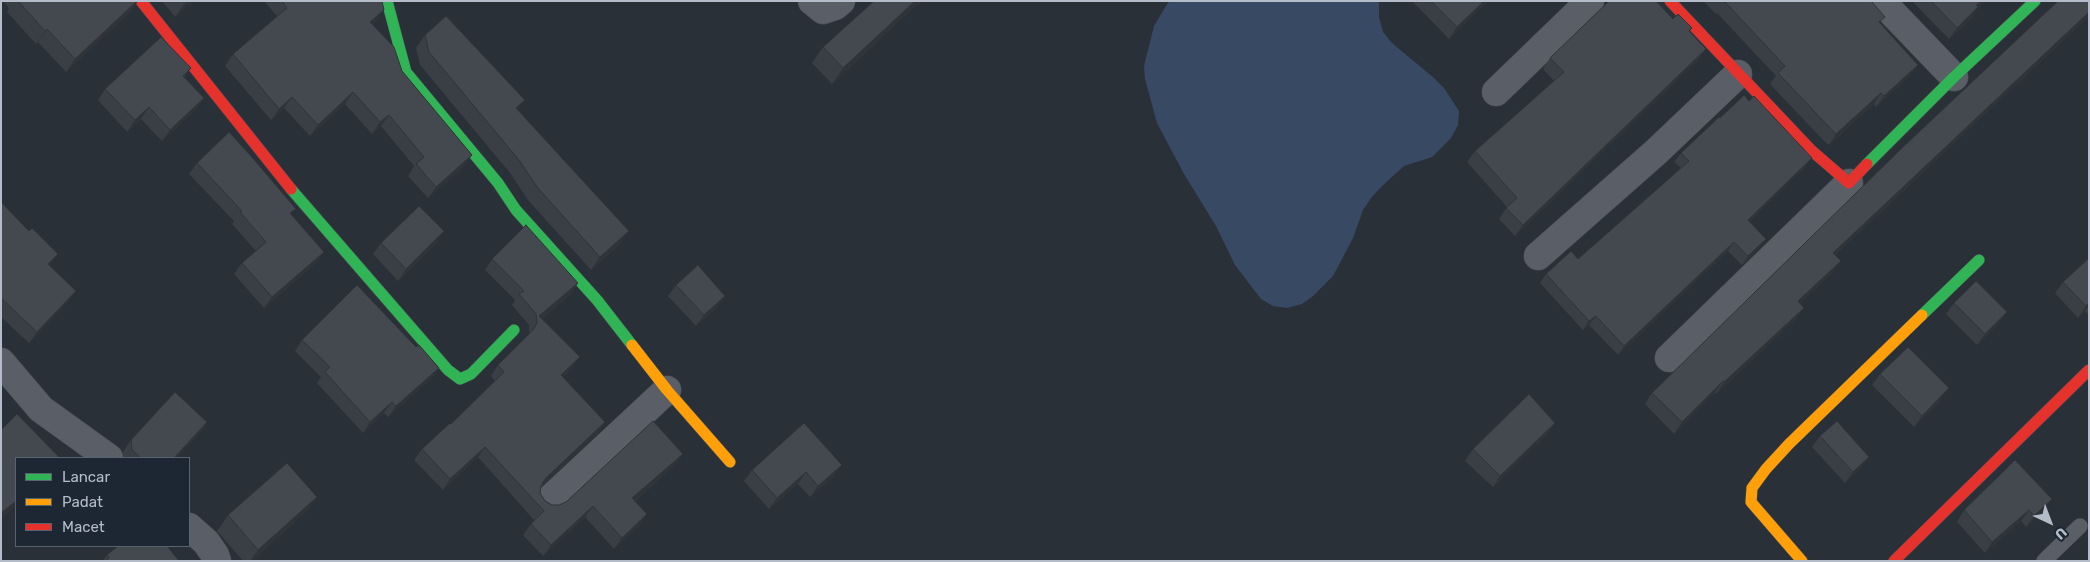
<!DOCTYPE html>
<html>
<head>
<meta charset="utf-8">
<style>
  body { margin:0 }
  #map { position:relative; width:2090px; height:562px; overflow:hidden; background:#2a3038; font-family:Rubik,sans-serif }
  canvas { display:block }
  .frame { position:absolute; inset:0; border:2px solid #b4bcc9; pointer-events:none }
  .legend { position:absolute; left:15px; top:457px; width:175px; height:90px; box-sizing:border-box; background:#1d2633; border:1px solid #59626f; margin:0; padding:6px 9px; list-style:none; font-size:15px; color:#b4bcc9 }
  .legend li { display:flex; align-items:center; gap:10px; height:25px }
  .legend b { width:25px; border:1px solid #59626f }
  .north { position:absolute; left:2025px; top:497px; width:50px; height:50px; -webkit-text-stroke:4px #1d2633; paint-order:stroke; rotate:137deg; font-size:14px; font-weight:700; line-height:20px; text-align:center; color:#b4bcc9 }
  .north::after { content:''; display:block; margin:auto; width:18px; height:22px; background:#b4bcc9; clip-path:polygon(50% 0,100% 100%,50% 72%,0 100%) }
</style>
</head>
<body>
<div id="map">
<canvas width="2090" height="562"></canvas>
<div class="frame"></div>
<ul class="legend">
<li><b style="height:6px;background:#30b455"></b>Lancar</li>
<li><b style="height:6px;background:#ff9f0a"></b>Padat</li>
<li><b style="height:6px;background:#e5322d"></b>Macet</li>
</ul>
<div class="north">U</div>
</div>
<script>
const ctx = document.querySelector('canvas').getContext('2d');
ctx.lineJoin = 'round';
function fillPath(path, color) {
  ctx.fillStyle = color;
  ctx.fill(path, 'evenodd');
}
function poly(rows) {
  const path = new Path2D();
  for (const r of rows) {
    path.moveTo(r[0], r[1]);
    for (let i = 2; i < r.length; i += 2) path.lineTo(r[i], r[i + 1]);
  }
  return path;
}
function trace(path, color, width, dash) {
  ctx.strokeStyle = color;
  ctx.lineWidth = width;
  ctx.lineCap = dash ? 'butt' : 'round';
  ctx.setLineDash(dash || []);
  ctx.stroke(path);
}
const water = poly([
  [1169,1,1379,1,1379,17,1383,32,1392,43,1434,78,1444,88,1459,111,1458,125,1451,138,1432,157,1404,166,1381,187,1371,198,1363,210,1353,238,1333,276,1313,296,1302,304,1287,308,1273,306,1261,299,1235,265,1216,226,1184,174,1157,123,1145,79,1144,66,1154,26]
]);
const lane = poly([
  [2044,561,2080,526]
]);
const street = poly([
  [812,1,823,10,835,6,841,1],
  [1881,1,1954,77],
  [1496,92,1590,1],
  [1538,256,1656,152,1738,74],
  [1669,358,1849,183],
  [1,362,41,409,109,458],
  [548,501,667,390],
  [189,527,206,542,215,555,217,561]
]);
const fast = poly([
  [387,1,406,72,498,183,516,210,597,300,632,345],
  [1867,164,1954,77,2035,1],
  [291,189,448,370,460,379,471,374,514,330],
  [1922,315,1979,260]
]);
const slow = poly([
  [632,345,667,390,730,462],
  [1802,561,1751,502,1752,488,1766,469,1789,444,1922,315]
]);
const jam = poly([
  [141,1,291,189],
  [1670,1,1812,151,1849,183,1867,164],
  [1894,561,2089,370]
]);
const wall = poly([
  [3,1,138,1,130,12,66,72,38,42,36,44,7,12,9,8],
  [162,1,192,1,175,17],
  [264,1,382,1,376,21,373,24,402,71,472,155,464,166,428,198,408,176,414,166,381,126,372,134,345,104,310,136,284,108,271,120,225,66,233,54,277,16],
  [921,1,832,84,812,63,823,47],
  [1412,1,1488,1,1449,39],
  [1703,1,1871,1,1881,24,1918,65,1910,76,1876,107,1874,104,1829,145,1823,140,1770,84,1776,76,1717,13,1716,14],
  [1912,1,1985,1,1978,8,1971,19,1949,39],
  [2089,1,2089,16,1835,255,1833,272,1800,303,1804,308,1796,319,1716,394,1715,392,1674,434,1645,404,1652,393],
  [1673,19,1689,32,1706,49,1698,60,1515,236,1499,219,1507,207,1467,162,1475,151,1554,81,1543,69,1550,58],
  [425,35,518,110,620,244,591,270,528,200,510,173,420,65,416,48],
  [191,68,184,77,204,98,196,109,162,141,141,119,127,132,98,100,105,89],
  [1720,118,1806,166,1749,222,1759,248,1742,265,1728,251,1618,355,1589,325,1583,330,1540,283,1546,274,1578,259,1681,168,1674,162,1681,153],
  [197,163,291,215,324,252,316,263,264,308,234,274,242,263,256,251,232,224,234,221,189,174],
  [1,201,50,266,76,291,68,302,29,343,1,317],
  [444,231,436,243,398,281,373,254,381,243],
  [2089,258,2089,315,2085,311,2078,318,2055,293,2063,282],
  [492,259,578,283,571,294,542,319,572,368,563,377,605,422,598,433,541,487,540,493,545,501,552,505,559,505,683,454,675,465,635,501,640,525,614,549,585,517,543,556,523,535,531,524,534,520,478,457,443,490,414,460,422,449,451,424,495,381,491,376,498,365,529,334,529,325,512,305,515,300,485,270],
  [676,285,717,308,696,326,668,296],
  [1954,303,1999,323,1977,345,1946,314],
  [302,340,416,347,439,368,432,378,388,417,384,413,363,433,317,383,321,377,295,351],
  [1880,374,1941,400,1914,427,1872,385],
  [207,422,200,433,176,458,124,458,123,452,131,440],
  [804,423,834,476,810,497,798,484,769,509,744,481,752,470],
  [1555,423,1547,434,1493,487,1465,461,1473,449],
  [1820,436,1861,468,1845,483,1812,447],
  [2015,460,2044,510,2026,527,2021,521,1985,553,1957,522,1964,510],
  [317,497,306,512,252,561,243,561,217,531,228,515],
  [107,555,179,561,103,561]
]);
const shadedWall = poly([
  [137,1,138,1,130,12,66,72,75,59],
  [187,1,192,1,175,17,184,4],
  [915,1,921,1,832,84,843,68],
  [1484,1,1488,1,1449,39,1457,27],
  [1981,1,1985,1,1978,8,1971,19,1949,39,1957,28],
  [384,10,376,21,363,33,370,22],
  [2089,12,2089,16,1825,264,1833,253],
  [47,29,38,42,36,44,45,31],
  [1706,49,1698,60,1515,236,1523,225],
  [1918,65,1910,76,1876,107,1884,96],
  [353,92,345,104,310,136,318,125],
  [1881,93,1874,104,1829,145,1836,134],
  [292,97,284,108,271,120,279,109],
  [204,98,196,109,162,141,170,130],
  [525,100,516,113,516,108],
  [149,107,141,119,127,132,135,120],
  [389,115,381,126,372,134,380,122],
  [472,155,464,166,428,198,436,187],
  [1812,158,1806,166,1741,229,1748,220],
  [444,231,436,243,398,281,406,269],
  [629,231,620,244,591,270,600,257],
  [1766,239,1759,248,1742,265,1748,256],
  [1734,242,1728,251,1618,355,1624,346],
  [324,252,316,263,264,308,272,297],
  [58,254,50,266,48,264],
  [1841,261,1833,272,1790,312,1798,301],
  [578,283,571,294,537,323,539,316],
  [76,291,68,302,29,343,37,332],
  [725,296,717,308,696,326,704,315],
  [2089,303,2089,306,2085,311,2078,318,2086,306],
  [1804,308,1796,319,1716,394,1724,382],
  [2007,312,1999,323,1977,345,1985,334],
  [1596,316,1589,325,1583,330,1589,321],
  [580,357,572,368,554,386,561,375],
  [439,368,432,378,388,417,396,406],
  [1723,381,1715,392,1674,434,1682,422],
  [1949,388,1941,400,1914,427,1922,416],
  [392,402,384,413,363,433,370,422],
  [207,422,200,433,176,458,174,458],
  [605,422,598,433,537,490,545,479],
  [1555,423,1547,434,1493,487,1500,476],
  [485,447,478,457,443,490,450,479],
  [683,454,675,465,625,509,632,498],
  [1869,457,1861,468,1845,483,1853,472],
  [842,465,834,476,810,497,818,486],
  [806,472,798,484,769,509,777,498],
  [317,497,306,512,252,561,250,561,258,550],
  [2052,499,2044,510,2026,527,2034,516],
  [16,501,16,507,1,519,1,513],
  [593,506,585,517,543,556,551,545],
  [2029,510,2021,521,1985,553,1992,542],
  [647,514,640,525,614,549,622,538]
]);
const building = poly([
  [18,1,137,1,75,59,47,29,45,31,18,1],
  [282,1,382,1,384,10,370,22,394,47,402,71,472,155,436,187,416,164,424,157,389,115,380,122,353,92,318,125,292,97,279,109,233,54,287,8,282,1],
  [874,1,915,1,843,68,823,47,874,1],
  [1431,1,1484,1,1457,27,1431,1],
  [1609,1,1656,1,1673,19,1678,14,1692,28,1689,31,1706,49,1523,225,1506,208,1517,198,1475,151,1564,72,1550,58,1609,1],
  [1722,1,1871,1,1885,17,1879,22,1918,65,1884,96,1881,93,1836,134,1831,129,1778,73,1785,66,1725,2,1724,3,1722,1],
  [1931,1,1981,1,1976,5,1978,7,1957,28,1931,1],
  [2058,1,2089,1,2089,12,1833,253,1841,261,1798,301,1804,308,1724,382,1723,381,1682,422,1652,393,1903,147,2058,1],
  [446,16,525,100,516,108,629,231,600,257,537,187,519,160,429,52,425,35,446,16],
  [161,37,191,68,183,76,204,98,170,130,149,107,135,120,105,89,161,37],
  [1744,95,1749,101,1754,96,1812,158,1748,220,1766,239,1748,256,1734,242,1624,346,1596,316,1589,321,1546,274,1571,251,1578,259,1689,161,1681,153,1719,117,1720,118,1744,95],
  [229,132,251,156,296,209,290,213,324,252,272,297,242,263,266,242,240,212,242,211,197,163,229,132],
  [1,202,29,231,32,228,58,254,48,264,76,291,37,332,1,298,1,202],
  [419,206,444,231,406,269,381,243,419,206],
  [526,225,578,283,539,316,580,357,561,375,605,422,545,479,541,486,540,493,545,501,552,505,559,505,566,502,653,421,683,454,632,498,647,514,622,538,593,506,551,545,531,524,544,511,485,447,450,479,422,449,450,423,451,424,504,372,498,365,533,330,537,323,536,314,519,294,524,291,492,259,526,225],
  [2089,258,2089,303,2086,306,2063,282,2089,258],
  [698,265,725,296,704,315,676,285,698,265],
  [1976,281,2007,312,1985,334,1954,303,1976,281],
  [357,285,416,347,419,345,439,368,396,406,392,402,370,422,325,372,330,367,302,340,357,285],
  [1908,347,1949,388,1922,416,1880,374,1908,347],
  [175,392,207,422,174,458,141,458,132,450,131,440,175,392],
  [1529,394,1555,423,1500,476,1473,449,1529,394],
  [17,414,60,458,16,458,16,501,1,513,1,430,17,414],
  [1837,421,1869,457,1853,472,1820,436,1837,421],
  [804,423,842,465,818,486,806,472,777,498,752,470,804,423],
  [2015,460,2052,499,2034,516,2029,510,1992,542,1964,510,2015,460],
  [287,463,317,497,258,550,228,515,287,463],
  [118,546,167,546,179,561,105,561,109,558,107,555,118,546]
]);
fillPath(water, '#384963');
trace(lane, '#484c53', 16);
trace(street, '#484c53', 29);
trace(fast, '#484c53', 12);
trace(slow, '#484c53', 12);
trace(jam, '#484c53', 12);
trace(lane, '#5a5e66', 15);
trace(street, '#5a5e66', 28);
trace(fast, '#30b455', 11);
trace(slow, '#ff9f0a', 11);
trace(jam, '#e5322d', 11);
fillPath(wall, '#3a3f45');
fillPath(shadedWall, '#303338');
fillPath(building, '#444950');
trace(building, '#303338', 1);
</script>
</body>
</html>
